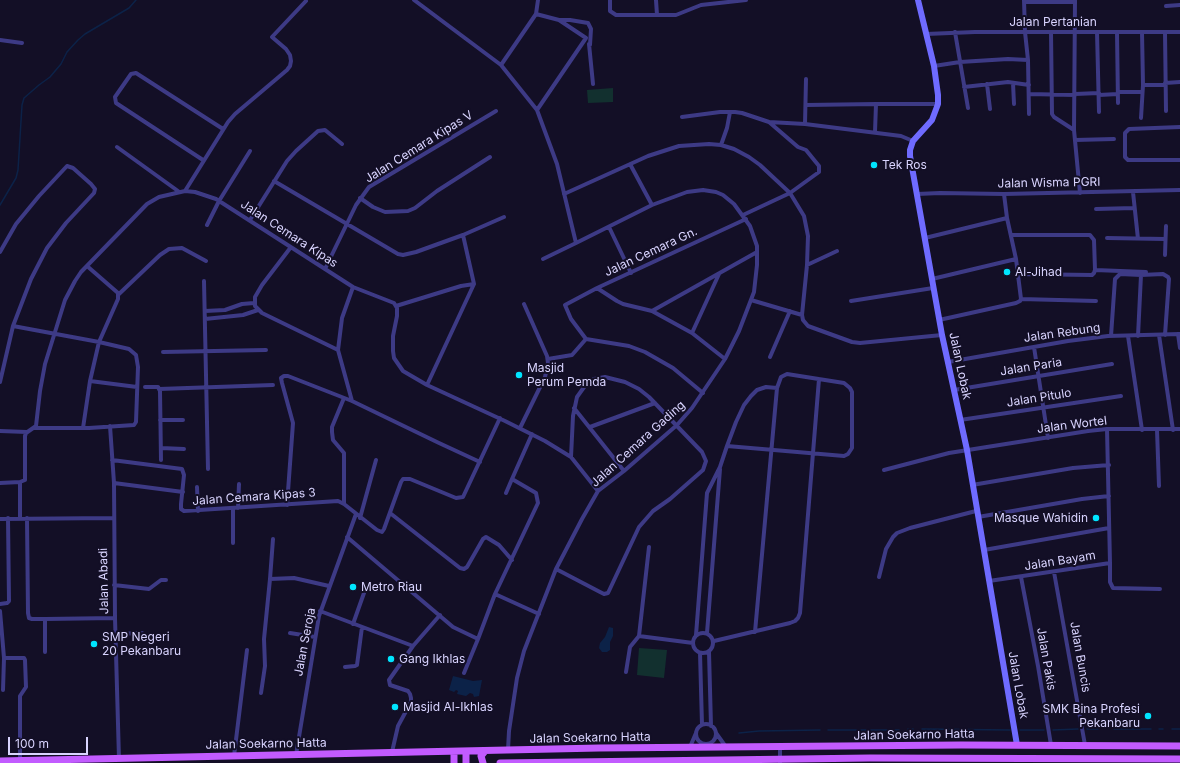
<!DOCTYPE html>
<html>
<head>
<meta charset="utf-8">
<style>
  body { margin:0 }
  #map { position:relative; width:1180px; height:763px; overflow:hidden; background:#130f26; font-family:Inter,sans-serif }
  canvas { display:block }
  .scale { position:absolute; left:8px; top:737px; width:80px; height:18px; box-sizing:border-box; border:2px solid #d9d4ff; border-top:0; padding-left:5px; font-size:12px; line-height:14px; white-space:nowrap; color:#d9d4ff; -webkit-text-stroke:3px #130f26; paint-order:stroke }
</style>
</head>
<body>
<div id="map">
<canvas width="1180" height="763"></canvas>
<div class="scale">100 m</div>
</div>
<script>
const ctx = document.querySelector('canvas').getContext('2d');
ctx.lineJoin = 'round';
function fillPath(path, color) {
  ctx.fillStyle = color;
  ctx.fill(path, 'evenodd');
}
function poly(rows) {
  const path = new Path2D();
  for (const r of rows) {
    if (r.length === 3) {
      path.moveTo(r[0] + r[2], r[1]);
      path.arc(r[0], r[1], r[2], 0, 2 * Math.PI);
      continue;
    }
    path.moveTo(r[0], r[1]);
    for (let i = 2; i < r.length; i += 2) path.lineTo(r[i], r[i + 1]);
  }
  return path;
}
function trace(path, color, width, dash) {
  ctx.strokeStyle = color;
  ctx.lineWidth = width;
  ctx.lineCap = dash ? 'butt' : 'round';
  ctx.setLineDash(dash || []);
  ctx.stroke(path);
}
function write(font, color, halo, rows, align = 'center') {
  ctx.font = font + ' Inter,sans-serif';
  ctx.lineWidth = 4;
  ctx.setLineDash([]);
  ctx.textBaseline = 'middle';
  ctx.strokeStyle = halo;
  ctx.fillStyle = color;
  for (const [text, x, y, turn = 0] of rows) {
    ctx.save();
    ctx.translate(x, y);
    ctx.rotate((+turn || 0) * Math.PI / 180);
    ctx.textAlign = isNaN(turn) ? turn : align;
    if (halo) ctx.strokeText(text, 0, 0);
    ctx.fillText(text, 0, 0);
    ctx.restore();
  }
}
const green = poly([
  [613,88,613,102,588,103,587,90],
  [639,648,667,650,664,678,637,675]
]);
const water = poly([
  [609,627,613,628,613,636,610,642,610,650,607,652,602,652,599,648,600,643,605,637],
  [453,676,473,681,482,680,479,696,474,697,473,694,470,693,466,696,457,694,458,691,456,690,454,692,449,690]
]);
const stream = poly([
  [0,205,16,178,18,170,22,105,24,98,39,85,50,77,61,64,67,52,78,40,85,34,129,8,136,0],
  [908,729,913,729],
  [922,729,1010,730],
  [1087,729,1098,729],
  [1114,729,1151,729],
  [1159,729,1163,729],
  [1172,729,1180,729],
  [828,730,899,730],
  [1020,730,1044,730],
  [1053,730,1078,729],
  [739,733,759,731,820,730]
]);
const minor = poly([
  [414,0,501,65,537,110,557,164,576,243,652,205,687,192,703,190,716,192,723,195,734,204,750,226,757,246,757,265,754,292,739,331,725,359,692,408,677,425,624,471,598,491,582,519,556,569,524,651,517,678,509,731,508,750],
  [610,0,610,11,616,15,676,15,701,5,746,0],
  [656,0,657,15],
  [1024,0,1025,32,1028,60,1029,114],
  [1075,0,1074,130,1080,193],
  [1024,2,1075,2],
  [1166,6,1180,5],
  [536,14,559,20,586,38,537,110],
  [560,20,570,20,588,23,591,29,590,45],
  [955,32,968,108],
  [1051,32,1052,114,1054,117,1074,130],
  [1097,32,1099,112],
  [1117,32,1118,103],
  [1165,32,1166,111],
  [926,34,975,32,1180,32],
  [0,40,22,43],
  [589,44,593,84],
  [501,65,536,14,538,0],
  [934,66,960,62,1008,59,1028,60],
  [806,79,805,124,901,136,913,141],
  [1013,83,1014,104],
  [1165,83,1180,82],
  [987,84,990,109],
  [1143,85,1165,85],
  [964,87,1008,82,1029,85],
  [1118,92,1142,92],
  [1029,94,1075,95],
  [1075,94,1099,93],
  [1099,95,1118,94],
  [806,105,876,104],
  [682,117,720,112,735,112,742,113,769,122,798,147,806,150,819,166,819,172,790,193,743,215],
  [1141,118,1143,85,1142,32],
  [769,122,805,124],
  [1180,127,1129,129,1125,133,1125,157,1128,160,1180,160],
  [875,132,876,104,938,104],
  [1075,140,1114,139],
  [721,145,727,128,730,112],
  [117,147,178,191],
  [203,160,116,103,115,97,131,74,136,73,223,129],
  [630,164,652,205],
  [274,181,398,254,403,255,416,252,463,235,504,217],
  [185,191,228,122,235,114,287,70,290,66,291,61,290,55,286,49,272,37,306,1],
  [1133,192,1138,239],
  [564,194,648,156,679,146,709,144,721,145,734,149,749,157,760,165,790,193,804,216,808,236,807,265,802,315,803,320,808,326,852,342,860,343,942,335],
  [917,194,940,193,1004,194,1180,190],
  [360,198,373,207,385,212,408,211,415,208,437,191,490,157],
  [1096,209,1134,208],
  [250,220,287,161,296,151,318,131,325,130,342,144],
  [207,225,219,201,250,151],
  [609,227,631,273],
  [1012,235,1090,235,1094,240,1095,270,1094,273,1092,275,1018,274],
  [925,238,1007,218],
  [1107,238,1165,239],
  [291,247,262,285,255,297,255,306,262,313,338,350],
  [0,252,16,224,39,196,67,166,73,168,91,184,95,189,94,193,66,223,47,248,31,279,13,326,0,382],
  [1165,255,1166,226],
  [543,259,576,243],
  [807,265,837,251],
  [325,269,356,205,369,187,496,111],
  [1095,270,1146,272],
  [932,279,1016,259],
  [204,281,208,469],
  [597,288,617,301,623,304,652,311,692,333,725,359],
  [119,294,160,255,169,249,182,248,206,261],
  [1021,299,1096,301],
  [751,300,802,315],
  [851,301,933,288],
  [396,306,461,286,474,284],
  [205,311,225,310,242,304,254,303],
  [652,311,757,252],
  [205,319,243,315,258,310],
  [939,320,1016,303,1020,301,1021,299,1016,259,1007,218,1004,194],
  [13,326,99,342,90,381,83,428],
  [692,333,719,274],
  [1178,334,1180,348],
  [1159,335,1173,430],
  [1111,336,1115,279,1120,274,1141,275],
  [1128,336,1142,430],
  [1138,336,1141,275,1163,274,1168,277,1169,279,1165,335],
  [1034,347,1048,438],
  [163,352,266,350],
  [770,357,790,311],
  [548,359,572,355,586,339],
  [948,362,1068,341,1108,336,1180,334],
  [90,381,137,387],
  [427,385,474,284,463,235],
  [145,387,158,387,160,391,161,460],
  [159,389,273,385],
  [954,390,1112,364],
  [703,393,673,368,645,352,629,346,586,339,571,319,565,305,597,288,746,219],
  [344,398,332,427,332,432,333,440,344,453,344,504],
  [352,401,338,350,342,318,353,287],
  [574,408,624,471],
  [160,420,183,420],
  [960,420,1121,396],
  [110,426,114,483,115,618,119,759],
  [590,427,655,403],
  [34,428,89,428,134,425,136,422,138,367,136,355,129,349,99,342,118,299,118,293,87,266],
  [520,428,545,377,548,363,547,356,524,304],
  [1107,429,1110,563],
  [1157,430,1159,486],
  [0,431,27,432],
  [161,448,184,449],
  [112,460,182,469,184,475,181,504,181,509,184,511,338,501,344,504,377,530,382,532,384,529,401,482,403,479,410,479,456,498,463,497,500,418],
  [884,470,949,453,1088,431,1107,429,1180,429],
  [20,482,20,518],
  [0,483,20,482,25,480,25,436,26,433,36,426,40,391,45,364,65,300,75,281,81,272,147,204,159,197,185,191,195,192,216,199,353,287,394,303,397,308,397,316,393,336,393,351,394,358,403,371,427,385,505,421,545,441,571,457,598,491],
  [114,483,183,492],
  [972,485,1073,468,1109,465],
  [197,487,198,511],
  [506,493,512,479],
  [287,505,293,423,282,383,281,378,284,376,288,376,352,401,439,443,480,462],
  [238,508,239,484],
  [390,513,460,568,464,569,467,567,483,539,486,537,499,545,512,560],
  [978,517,1082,499,1109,496],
  [27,518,28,613,29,618,32,619,45,619,115,618],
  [360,518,376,460],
  [0,519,113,518],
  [347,537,453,627,478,639],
  [273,539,270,579,294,578,329,586],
  [233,543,233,509],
  [649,547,639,636,693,643],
  [984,550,1109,528],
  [556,569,600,592,604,594,608,593,639,527,653,511,670,499,703,470,706,461,702,452,649,397,639,389,625,382,605,377,594,379,587,383,577,397,573,416,571,457],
  [1054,572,1085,745],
  [879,577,886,549,893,537,897,533,910,528,976,511],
  [1021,577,1038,666,1051,745],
  [989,581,1110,563,1110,582,1113,588,1160,589],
  [114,585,149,589,161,580,166,580],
  [495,594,539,614],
  [0,604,7,603,9,601,8,518],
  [0,611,4,658,3,690],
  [320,611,413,646],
  [45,619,45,652],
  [353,624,364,593],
  [755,632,777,388],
  [703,643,10],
  [290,633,315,637],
  [707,633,720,469],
  [115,634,142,633],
  [696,635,707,493,720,467,727,446,736,422,744,405,751,396,757,390,766,387,777,388,781,377,787,374,844,383,850,388,852,392,852,448,848,454,844,456,727,446],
  [714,641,790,623,795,621,798,618,800,613,819,379],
  [709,652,711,726],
  [700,653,702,725],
  [4,658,24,658,25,660,26,687,20,696,20,761],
  [345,667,355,666,357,665,362,627],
  [626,672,630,647,639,636],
  [464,673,478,639,495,594,538,503,536,493,512,479,532,434],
  [261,693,265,666,264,639,270,579],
  [706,734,10],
  [716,733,726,747],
  [780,746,780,763],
  [690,747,696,733],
  [392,752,398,726,411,702,411,698,410,694,408,691,390,685,389,680,413,646,440,615],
  [296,755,319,616,356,514],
  [234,756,247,650]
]);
const secondary = poly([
  [918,0,934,66,938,95,938,104,932,120,913,141,910,150,910,156,942,335,967,450,1017,745]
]);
const primary = poly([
  [466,751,466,763],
  [454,752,454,763],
  [0,761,599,748,961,745,1180,746],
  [483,763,481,756,485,751],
  [500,763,870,758,1180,759]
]);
const markers = [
  [874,165,4,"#00e5ff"],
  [1007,272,4,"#00e5ff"],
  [519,375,4,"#00e5ff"],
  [1096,518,4,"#00e5ff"],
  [353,587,4,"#00e5ff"],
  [94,644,4,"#00e5ff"],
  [391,659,4,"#00e5ff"],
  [395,707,4,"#00e5ff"],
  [1148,716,4,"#00e5ff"]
];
const streetNames = [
  ["Jalan Pertanian",1053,22],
  ["Jalan Cemara Kipas V",419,147,-32],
  ["Jalan Wisma PGRI",1049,183,-1],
  ["Jalan Cemara Kipas",289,234,33],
  ["Jalan Cemara Gn.",651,252,-25],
  ["Jalan Rebung",1062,333,-8],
  ["Jalan Lobak",960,366,78],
  ["Jalan Paria",1031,367,-9],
  ["Jalan Pitulo",1039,398,-9],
  ["Jalan Wortel",1072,425,-7],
  ["Jalan Cemara Gading",638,444,-42],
  ["Jalan Cemara Kipas 3",254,497,-4],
  ["Jalan Bayam",1060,561,-9],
  ["Jalan Abadi",104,581,-91],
  ["Jalan Seroja",305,642,-79],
  ["Jalan Buncis",1080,657,80],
  ["Jalan Pakis",1046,659,80],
  ["Jalan Lobak",1018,685,80],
  ["Jalan Soekarno Hatta",914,735,-1],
  ["Jalan Soekarno Hatta",590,738,-1],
  ["Jalan Soekarno Hatta",266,744,-1]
];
const poiNames = [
  ["Tek Ros",882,165],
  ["Al-Jihad",1015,272],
  ["Masjid",527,368],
  ["Perum Pemda",527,382],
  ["Masque Wahidin",1088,518,"right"],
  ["Metro Riau",361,587],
  ["SMP Negeri",102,637],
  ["20 Pekanbaru",102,651],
  ["Gang Ikhlas",399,659],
  ["Masjid Al-Ikhlas",403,707],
  ["SMK Bina Profesi",1140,709,"right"],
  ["Pekanbaru",1140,723,"right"]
];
fillPath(green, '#12302f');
fillPath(water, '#0c2248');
trace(stream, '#0c2248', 1.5);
trace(minor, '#3d3a85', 4);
trace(secondary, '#6f6bff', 6);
trace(primary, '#c25bff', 7);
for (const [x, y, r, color] of markers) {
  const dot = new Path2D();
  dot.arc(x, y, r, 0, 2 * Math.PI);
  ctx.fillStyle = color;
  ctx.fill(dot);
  trace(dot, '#130f26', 1.5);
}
write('12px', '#d9d4ff', '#130f26', streetNames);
write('12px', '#d9d4ff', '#130f26', poiNames, 'left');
</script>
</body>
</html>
